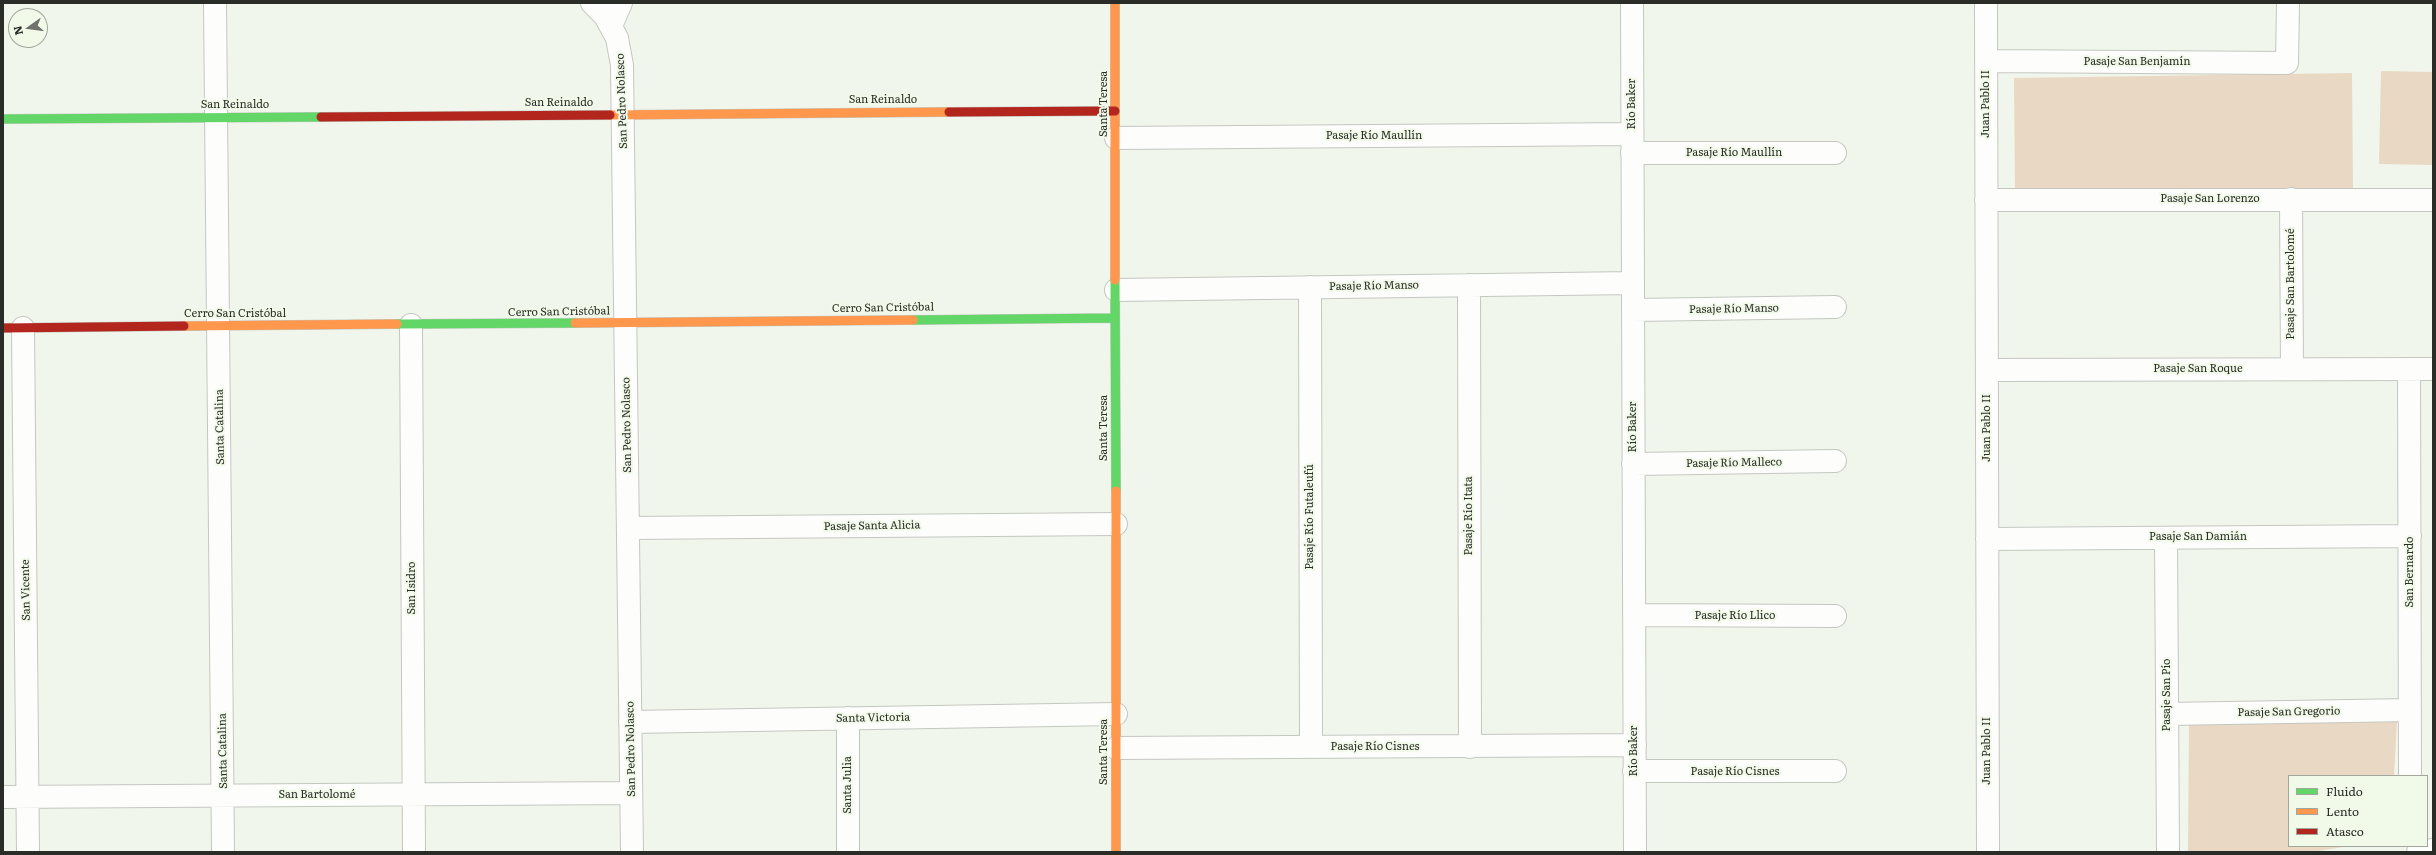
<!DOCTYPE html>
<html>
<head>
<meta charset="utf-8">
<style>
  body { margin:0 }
  #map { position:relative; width:2436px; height:855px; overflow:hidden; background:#f1f6ec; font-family:Literata,serif }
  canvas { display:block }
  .frame { position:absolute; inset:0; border:4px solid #2a2d27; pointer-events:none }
  .legend { position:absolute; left:2288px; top:775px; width:140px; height:72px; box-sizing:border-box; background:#f1f9e9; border:1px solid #a1a79b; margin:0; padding:5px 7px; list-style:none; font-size:12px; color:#2a2d27 }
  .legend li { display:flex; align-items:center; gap:8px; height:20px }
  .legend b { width:20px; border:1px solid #a1a79b }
  .north { position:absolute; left:8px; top:8px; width:40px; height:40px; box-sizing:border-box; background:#f1f9e9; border:1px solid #a1a79b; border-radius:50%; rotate:256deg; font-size:11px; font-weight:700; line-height:16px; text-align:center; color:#2a2d27 }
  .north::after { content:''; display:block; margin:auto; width:14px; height:18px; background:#70736c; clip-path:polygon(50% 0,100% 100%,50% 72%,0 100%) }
</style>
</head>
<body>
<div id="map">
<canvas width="2436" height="855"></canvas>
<div class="frame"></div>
<ul class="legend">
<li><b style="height:5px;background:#63d668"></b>Fluido</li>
<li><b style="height:5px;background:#ff974d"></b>Lento</li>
<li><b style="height:5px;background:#b3261e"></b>Atasco</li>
</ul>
<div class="north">N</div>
</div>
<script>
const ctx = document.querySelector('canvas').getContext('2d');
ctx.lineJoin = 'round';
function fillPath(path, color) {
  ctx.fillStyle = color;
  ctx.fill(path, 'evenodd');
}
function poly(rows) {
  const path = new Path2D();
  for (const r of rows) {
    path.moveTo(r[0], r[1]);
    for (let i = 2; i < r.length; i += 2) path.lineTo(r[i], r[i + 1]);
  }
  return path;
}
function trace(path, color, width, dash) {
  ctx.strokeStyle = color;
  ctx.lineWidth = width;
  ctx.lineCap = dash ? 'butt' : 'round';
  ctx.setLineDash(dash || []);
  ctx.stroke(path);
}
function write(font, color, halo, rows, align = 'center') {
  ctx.font = font + ' Literata,serif';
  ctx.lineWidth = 4;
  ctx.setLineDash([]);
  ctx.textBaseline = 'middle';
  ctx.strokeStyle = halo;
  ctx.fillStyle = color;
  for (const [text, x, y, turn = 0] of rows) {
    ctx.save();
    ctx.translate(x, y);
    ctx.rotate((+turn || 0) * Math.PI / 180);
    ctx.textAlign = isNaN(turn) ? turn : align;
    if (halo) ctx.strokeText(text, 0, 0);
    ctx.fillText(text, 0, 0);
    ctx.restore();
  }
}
const green = poly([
  [2381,71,2433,72,2433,165,2379,164],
  [2352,73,2353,188,2015,192,2014,78],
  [2397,722,2394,776,2289,776,2289,846,2349,846,2312,852,2188,852,2189,724]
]);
const street = poly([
  [215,3,223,852],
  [592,3,605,16,617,38,622,65,632,852],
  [1632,3,1635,852],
  [1986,3,1988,852],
  [611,26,621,3],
  [1986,61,2287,63,2288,3],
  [1116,138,1632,134],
  [1632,153,1835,153],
  [2291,199,2292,369],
  [1986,200,2433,200],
  [1469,285,1470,747],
  [1310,287,1311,747],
  [1116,290,1633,283],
  [1633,310,1835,307],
  [411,325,414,852],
  [23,328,28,852],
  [2409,369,2410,776],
  [1987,370,2433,369],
  [1633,464,1835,461],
  [628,528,1116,524],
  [2166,538,2168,852],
  [1987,539,2410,536],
  [1634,615,1835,616],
  [2167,714,2410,710],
  [848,718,848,852],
  [630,722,1116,714],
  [1116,748,1635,745],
  [1634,771,1835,771],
  [3,797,631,793],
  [2418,852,2433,850]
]);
const fast = poly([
  [3,119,321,117],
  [1115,280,1116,491],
  [913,320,1115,318],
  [397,324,575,323]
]);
const slow = poly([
  [1115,3,1115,280],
  [610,115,949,112],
  [575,323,913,320],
  [184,326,397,324],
  [1116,491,1116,852]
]);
const jam = poly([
  [949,112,1115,111],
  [321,117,610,115],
  [3,328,184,326]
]);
const streetNames = [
  ["Pasaje San Benjamín",2137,62],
  ["San Reinaldo",883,100],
  ["San Pedro Nolasco",622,101,-92],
  ["San Reinaldo",559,103],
  ["Santa Teresa",1104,104,-90],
  ["Río Baker",1632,104,-90],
  ["Juan Pablo II",1986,104,-90],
  ["San Reinaldo",235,105],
  ["Pasaje Río Maullín",1374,136],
  ["Pasaje Río Maullín",1734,153],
  ["Pasaje San Lorenzo",2210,199],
  ["Pasaje San Bartolomé",2291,284,-90],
  ["Pasaje Río Manso",1374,286,-1],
  ["Cerro San Cristóbal",883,308,-1],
  ["Pasaje Río Manso",1734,309,-1],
  ["Cerro San Cristóbal",559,312,-1],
  ["Cerro San Cristóbal",235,314],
  ["Pasaje San Roque",2198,369],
  ["San Pedro Nolasco",627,425,-91],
  ["Santa Catalina",220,427,-91],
  ["Río Baker",1633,427,-90],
  ["Santa Teresa",1104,428,-90],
  ["Juan Pablo II",1987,428,-90],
  ["Pasaje Río Malleco",1734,463,-1],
  ["Pasaje Río Itata",1469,516,-90],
  ["Pasaje Río Futaleufú",1310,517,-90],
  ["Pasaje Santa Alicia",872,526,-1],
  ["Pasaje San Damián",2198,537],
  ["San Bernardo",2410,572,-90],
  ["San Isidro",412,588,-90],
  ["San Vicente",26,590,-91],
  ["Pasaje Río Llico",1735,616],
  ["Pasaje San Pío",2167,695,-90],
  ["Pasaje San Gregorio",2289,712,-1],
  ["Santa Victoria",873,718,-1],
  ["Pasaje Río Cisnes",1375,747],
  ["San Pedro Nolasco",631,749,-91],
  ["Santa Catalina",223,751,-91],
  ["Río Baker",1634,751,-90],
  ["Juan Pablo II",1987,751,-90],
  ["Santa Teresa",1104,752,-90],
  ["Pasaje Río Cisnes",1735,772],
  ["Santa Julia",848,785,-90],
  ["San Bartolomé",317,795]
];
fillPath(green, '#e9d8c3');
trace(street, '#c4c7c1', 24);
trace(fast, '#c4c7c1', 10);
trace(slow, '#c4c7c1', 10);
trace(jam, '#c4c7c1', 10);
trace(street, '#fdfefc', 22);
trace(fast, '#63d668', 9);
trace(slow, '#ff974d', 9);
trace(jam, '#b3261e', 9);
write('11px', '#2a2d27', '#f1f9e9', streetNames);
</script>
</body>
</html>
